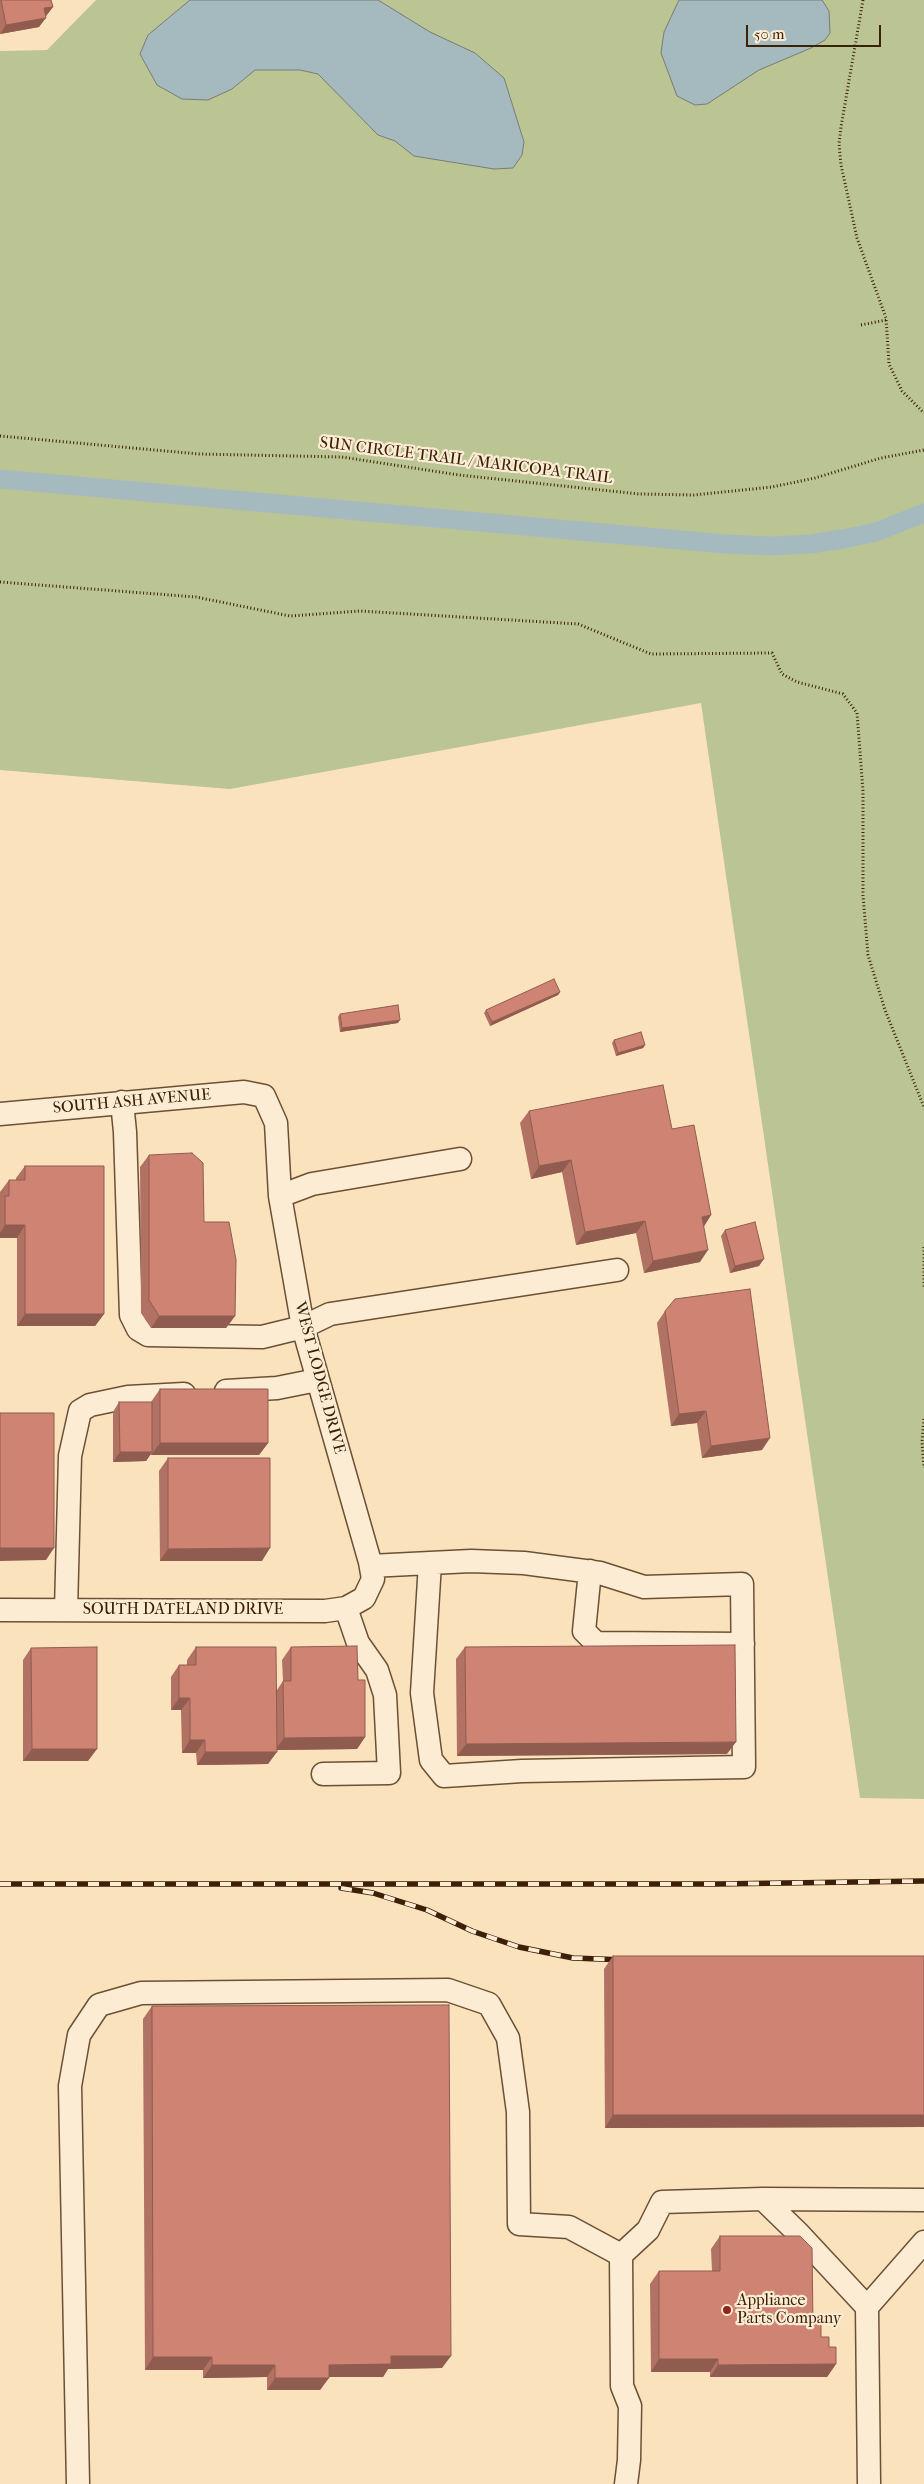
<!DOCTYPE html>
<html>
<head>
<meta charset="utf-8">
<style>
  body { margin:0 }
  #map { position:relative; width:924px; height:2484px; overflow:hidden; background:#fae2bd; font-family:"IM FELL French Canon",serif }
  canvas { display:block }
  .scale { position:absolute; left:746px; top:25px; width:135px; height:22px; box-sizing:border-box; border:2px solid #3c2007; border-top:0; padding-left:6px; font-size:15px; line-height:18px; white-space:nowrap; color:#3c2007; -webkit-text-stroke:4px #fcecd4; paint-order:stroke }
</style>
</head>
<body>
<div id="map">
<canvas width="924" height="2484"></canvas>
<div class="scale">50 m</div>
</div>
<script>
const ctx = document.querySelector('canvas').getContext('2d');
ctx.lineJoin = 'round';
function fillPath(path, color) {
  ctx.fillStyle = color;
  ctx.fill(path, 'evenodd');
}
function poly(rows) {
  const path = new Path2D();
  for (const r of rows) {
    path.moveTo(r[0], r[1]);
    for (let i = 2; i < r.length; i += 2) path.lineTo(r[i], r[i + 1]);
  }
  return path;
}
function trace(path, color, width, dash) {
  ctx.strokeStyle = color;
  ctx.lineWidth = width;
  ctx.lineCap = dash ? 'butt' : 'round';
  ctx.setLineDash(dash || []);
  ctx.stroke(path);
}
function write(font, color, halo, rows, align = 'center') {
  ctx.font = font + ' "IM FELL French Canon",serif';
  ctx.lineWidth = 4.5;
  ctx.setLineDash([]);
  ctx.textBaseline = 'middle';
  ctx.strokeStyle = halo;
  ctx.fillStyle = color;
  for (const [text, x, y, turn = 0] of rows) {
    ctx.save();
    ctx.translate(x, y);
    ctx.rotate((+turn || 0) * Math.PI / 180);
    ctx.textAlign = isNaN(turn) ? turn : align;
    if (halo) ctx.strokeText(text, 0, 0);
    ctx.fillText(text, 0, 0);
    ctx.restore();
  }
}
const green = poly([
  [96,0,924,0,924,1799,860,1798,701,703,230,789,0,770,0,51,47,50]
]);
const water = poly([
  [190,0,378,0,430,32,475,53,504,78,524,142,522,155,513,168,494,169,414,156,395,141,378,135,318,74,300,70,255,70,232,89,208,100,182,99,157,85,140,54,148,35,190,0],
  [679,0,822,0,829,11,830,33,825,40,811,48,759,70,707,104,695,105,677,96,661,53,664,32,679,0]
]);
const canal = poly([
  [0,479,725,544,771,546,810,544,843,539,876,532,924,513]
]);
const path = poly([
  [863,0,841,127,839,144,841,165,857,238,886,318,889,364,902,391,924,413],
  [861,325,886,320],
  [0,436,199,454,342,457,459,475,639,494,694,495,772,487,815,478,881,458,924,450],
  [0,582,196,597,290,616,360,611,578,624,651,654,772,653,782,674,797,682,843,694,857,713,863,791,863,895,868,955,885,1010,924,1107],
  [924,1247,924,1288],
  [924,1419,922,1442,924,1468]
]);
const minor = poly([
  [122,1102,125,1132,131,1315,138,1329,148,1335,262,1337,303,1327,330,1314,617,1270],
  [0,1114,244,1092,264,1096,276,1123,280,1196,303,1327,370,1562,373,1579,364,1598,346,1608,325,1611,0,1610],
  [280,1196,312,1184,460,1159],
  [226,1391,277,1388,317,1380],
  [371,1566,390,1565,430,1563,471,1561,524,1563,600,1573,644,1587,742,1584,744,1767,522,1771,444,1776,431,1760,422,1693,430,1563],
  [590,1571,584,1631,596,1643,743,1644],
  [66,1610,70,1456,80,1411,90,1405,128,1397,184,1394],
  [323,1774,389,1773,385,1695,377,1670,358,1643,346,1608],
  [763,2199,924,2200],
  [621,2255,622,2386,630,2406,629,2460,626,2484],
  [867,2307,869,2484],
  [867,2307,924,2242],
  [78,2484,70,2086,79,2035,99,2005,141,1993,448,1990,489,2004,508,2038,518,2112,519,2224,569,2227,621,2255,648,2230,662,2202,763,2199,799,2234,867,2307]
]);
const rail = poly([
  [0,1884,717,1884,924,1881],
  [341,1888,373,1893,427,1910,472,1931,519,1947,573,1958,625,1960]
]);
const wall = poly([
  [0,0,51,0,53,7,46,16,39,27,0,34],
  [560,992,558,995,490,1026,484,1013,486,1010],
  [340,1014,398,1023,340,1032,338,1017],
  [614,1040,645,1045,643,1048,616,1056,612,1043],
  [529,1111,672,1129,711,1215,704,1226,700,1262,644,1273,636,1233,576,1245,562,1172,531,1179,520,1123],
  [149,1155,204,1222,235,1316,226,1328,151,1328,141,1313,140,1167],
  [25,1166,104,1314,95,1326,17,1326,17,1238,0,1238,0,1192,9,1180,16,1180,16,1178],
  [725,1230,759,1266,730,1273,721,1236],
  [665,1311,762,1450,702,1458,697,1423,671,1426,657,1323],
  [160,1389,268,1443,259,1455,151,1455,151,1454,146,1461,113,1462,113,1412,119,1402,151,1402],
  [168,1458,262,1561,160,1561,159,1471],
  [196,1647,277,1690,283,1681,282,1660,291,1647,358,1680,365,1737,357,1749,277,1750,268,1764,197,1765,196,1753,182,1753,181,1710,171,1710,171,1677,179,1665,187,1665,187,1660],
  [465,1647,727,1754,457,1756,456,1659],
  [31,1648,88,1761,23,1761,23,1660],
  [613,1956,924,1956,924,2127,605,2128,604,1969],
  [152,2006,442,2368,388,2369,383,2377,329,2377,320,2390,267,2390,267,2377,203,2378,203,2370,145,2370,143,2019],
  [720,2236,813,2324,821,2337,829,2347,836,2364,827,2377,710,2377,710,2372,651,2372,650,2284,659,2271,712,2271,711,2249]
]);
const shadedWall = poly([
  [53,7,46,16,38,18,44,8],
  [46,18,39,27,0,34,6,25],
  [560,992,558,995,490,1026,492,1022],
  [400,1020,398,1023,340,1032,342,1028],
  [645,1045,643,1048,616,1056,618,1053],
  [571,1160,562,1172,531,1179,539,1166],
  [711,1215,703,1228,702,1217],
  [645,1221,636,1233,576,1245,585,1232],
  [5,1225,25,1225,17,1238,0,1238,0,1233],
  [708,1250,700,1262,644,1273,653,1261],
  [764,1259,759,1266,730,1273,735,1266],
  [25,1314,104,1314,95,1326,17,1326],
  [159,1316,235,1316,226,1328,151,1328],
  [706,1411,697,1423,671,1426,679,1414],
  [770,1438,762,1450,702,1458,711,1446],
  [160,1443,268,1443,259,1455,151,1455],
  [120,1452,152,1452,146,1461,113,1462],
  [0,1548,54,1548,46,1560,0,1561],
  [270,1548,262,1561,160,1561,168,1549],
  [179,1698,190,1698,181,1710,171,1710],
  [365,1737,357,1749,275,1750,284,1738],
  [190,1740,205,1740,196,1753,182,1753],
  [736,1742,727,1754,457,1756,466,1744],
  [32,1749,97,1749,88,1761,23,1761],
  [205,1752,277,1752,268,1764,197,1765],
  [613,2115,924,2115,924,2127,605,2128],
  [391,2356,451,2356,442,2368,388,2369,383,2377,320,2377,329,2365],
  [153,2357,212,2357,203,2370,145,2370],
  [659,2359,718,2359,710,2372,651,2372],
  [836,2364,827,2377,710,2377,718,2365],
  [212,2365,275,2365,267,2377,203,2378],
  [275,2378,329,2378,320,2390,267,2390]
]);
const building = poly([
  [1,0,51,0,53,7,44,8,46,18,6,25,1,0],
  [554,979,560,992,492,1022,486,1010,554,979],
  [398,1005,400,1020,342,1028,340,1014,398,1005],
  [641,1032,645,1045,618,1053,614,1040,641,1032],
  [663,1085,672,1129,694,1125,711,1215,702,1217,708,1250,653,1261,645,1221,585,1232,571,1160,539,1166,529,1111,663,1085],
  [192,1153,203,1163,204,1222,229,1222,236,1260,235,1316,159,1316,149,1300,149,1155,192,1153],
  [25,1166,104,1166,104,1314,25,1314,25,1225,5,1225,5,1196,9,1196,9,1180,25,1180,25,1166],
  [755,1222,764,1259,735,1266,725,1230,755,1222],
  [750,1289,770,1438,711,1446,706,1411,679,1414,665,1311,675,1299,750,1289],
  [160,1389,268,1389,268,1443,160,1443,160,1389],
  [119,1402,152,1402,152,1452,120,1452,119,1402],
  [0,1413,54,1413,54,1548,0,1548,0,1413],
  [168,1458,270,1458,270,1548,168,1549,168,1458],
  [735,1645,736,1742,466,1744,465,1647,735,1645],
  [357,1646,358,1680,365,1680,365,1737,284,1738,283,1681,291,1681,291,1647,357,1646],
  [97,1647,97,1749,32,1749,31,1648,97,1647],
  [196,1647,276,1647,277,1752,205,1752,205,1740,190,1740,190,1698,179,1698,179,1665,196,1665,196,1647],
  [613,1956,924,1956,924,2115,613,2115,613,1956],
  [449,2005,451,2356,391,2356,391,2364,329,2365,329,2378,275,2378,275,2365,212,2365,212,2357,153,2357,152,2006,449,2005],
  [720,2236,800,2236,812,2248,813,2324,821,2324,821,2337,829,2337,829,2347,836,2347,836,2364,718,2365,718,2359,659,2359,659,2271,720,2271,720,2236]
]);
const markers = [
  [727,2310,5,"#8f2418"]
];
const streetNames = [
  ["SUN CIRCLE TRAIL / MARICOPA TRAIL",466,461,7],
  ["SOUTH ASH AVENUE",132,1102,-5],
  ["WEST LODGE DRIVE",319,1378,75],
  ["SOUTH DATELAND DRIVE",183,1610]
];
const poiNames = [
  ["Appliance",737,2301],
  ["Parts Company",737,2319]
];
fillPath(green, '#bbc493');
fillPath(water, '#a5babe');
trace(water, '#7b7c75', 1);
trace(canal, '#a5babe', 19);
trace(minor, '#6c5034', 25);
trace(path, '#3c2007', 3, [1, 2.5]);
trace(minor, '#fcecd4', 22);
trace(rail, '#3c2007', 5.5);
trace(rail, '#fcecd4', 4, [11]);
fillPath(wall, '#b17163');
fillPath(shadedWall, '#905c50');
fillPath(building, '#ce8373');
trace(building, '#905c50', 1);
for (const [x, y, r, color] of markers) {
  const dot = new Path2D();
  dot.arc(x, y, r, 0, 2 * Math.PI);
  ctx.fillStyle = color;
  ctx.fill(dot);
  trace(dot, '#fcecd4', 2);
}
write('16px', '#3c2007', '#fcecd4', streetNames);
write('16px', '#3c2007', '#fcecd4', poiNames, 'left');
</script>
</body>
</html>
